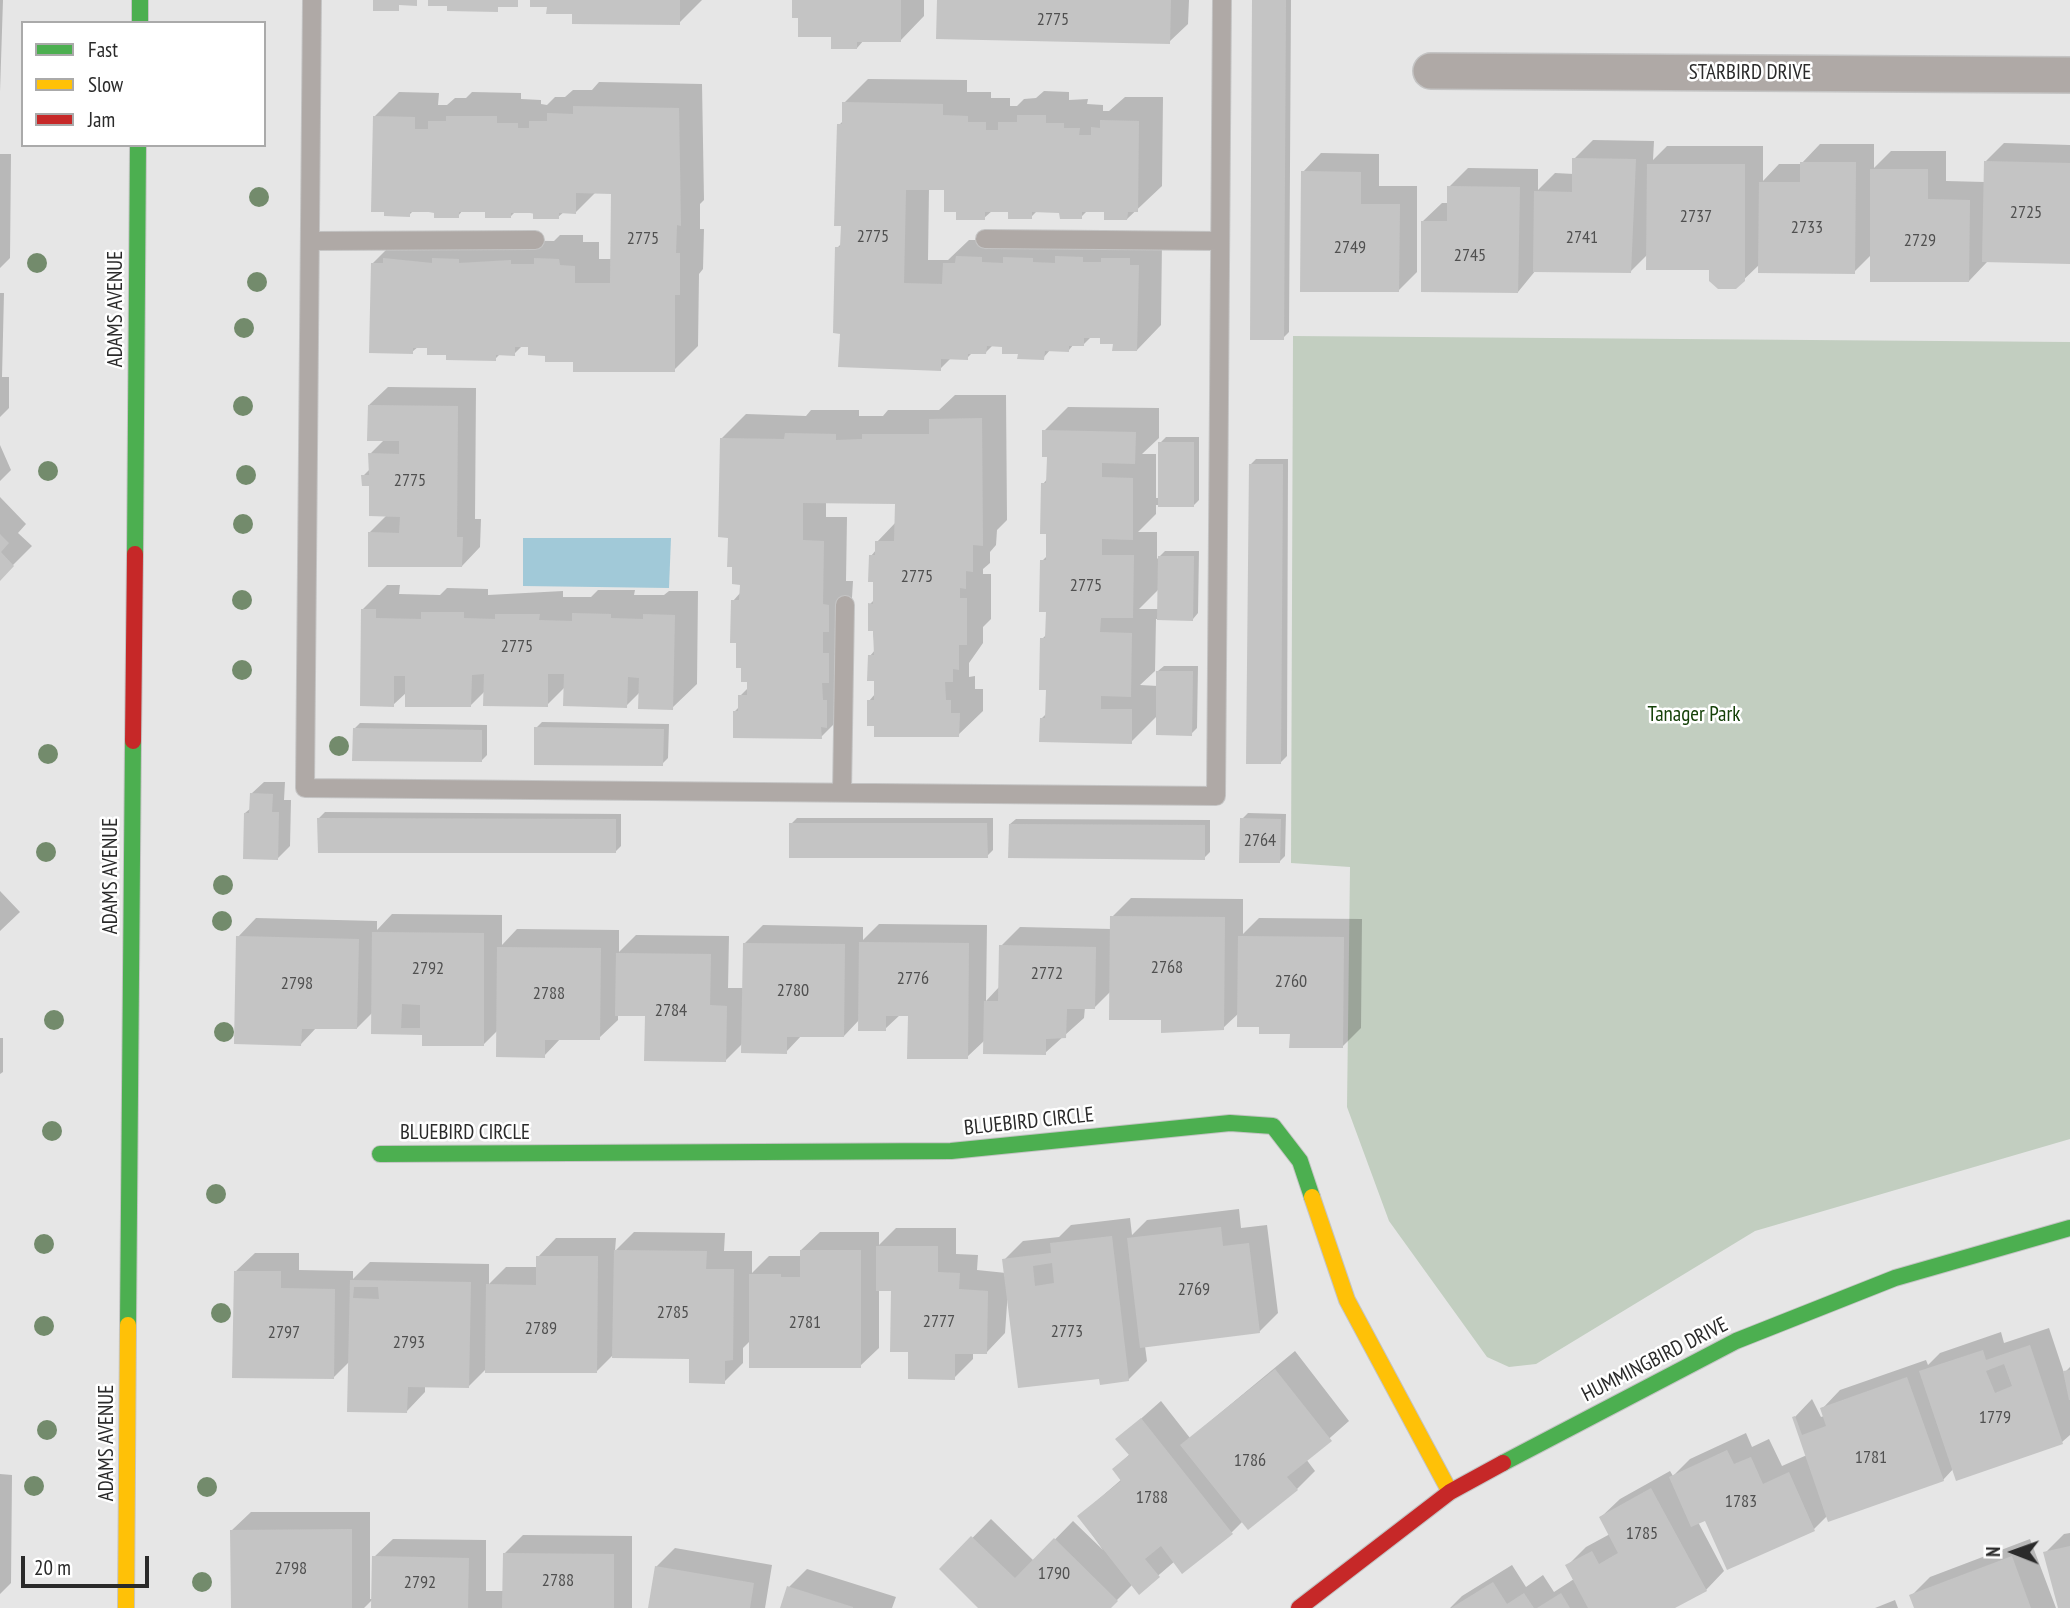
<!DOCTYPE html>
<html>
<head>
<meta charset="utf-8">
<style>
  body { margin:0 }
  #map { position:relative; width:2070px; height:1608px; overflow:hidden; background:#e6e6e6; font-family:"PT Sans Narrow",sans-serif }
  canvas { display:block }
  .legend { position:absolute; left:21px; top:21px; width:245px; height:126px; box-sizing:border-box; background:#fff; border:2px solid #aaa; margin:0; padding:9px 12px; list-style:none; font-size:21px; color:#2a2a2a }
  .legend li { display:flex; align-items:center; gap:14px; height:35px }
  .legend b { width:35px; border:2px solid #aaa }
  .north { position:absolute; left:1979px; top:1517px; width:70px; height:70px; -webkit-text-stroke:5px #fff; paint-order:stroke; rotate:271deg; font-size:19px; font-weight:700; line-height:28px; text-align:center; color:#2a2a2a }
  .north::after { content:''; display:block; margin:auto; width:24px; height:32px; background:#2a2a2a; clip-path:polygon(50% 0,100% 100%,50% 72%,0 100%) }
  .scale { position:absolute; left:21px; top:1556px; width:128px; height:32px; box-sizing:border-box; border:4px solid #2a2a2a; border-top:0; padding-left:9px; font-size:21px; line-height:24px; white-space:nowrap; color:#2a2a2a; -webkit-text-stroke:5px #fff; paint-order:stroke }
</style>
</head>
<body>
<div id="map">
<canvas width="2070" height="1608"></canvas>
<ul class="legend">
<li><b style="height:9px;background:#4caf50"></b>Fast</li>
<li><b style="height:9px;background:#ffc107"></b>Slow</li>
<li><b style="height:9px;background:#c62828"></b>Jam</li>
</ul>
<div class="north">N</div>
<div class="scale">20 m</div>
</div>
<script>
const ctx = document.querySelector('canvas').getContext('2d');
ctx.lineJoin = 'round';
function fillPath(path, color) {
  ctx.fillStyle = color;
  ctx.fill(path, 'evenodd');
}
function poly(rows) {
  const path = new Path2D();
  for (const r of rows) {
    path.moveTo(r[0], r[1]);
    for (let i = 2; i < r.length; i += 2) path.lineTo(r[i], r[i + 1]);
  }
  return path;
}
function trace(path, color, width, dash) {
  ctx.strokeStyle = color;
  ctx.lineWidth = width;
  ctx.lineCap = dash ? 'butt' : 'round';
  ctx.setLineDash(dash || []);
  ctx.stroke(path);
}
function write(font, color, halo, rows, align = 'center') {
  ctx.font = font + ' "PT Sans Narrow",sans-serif';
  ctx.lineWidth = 5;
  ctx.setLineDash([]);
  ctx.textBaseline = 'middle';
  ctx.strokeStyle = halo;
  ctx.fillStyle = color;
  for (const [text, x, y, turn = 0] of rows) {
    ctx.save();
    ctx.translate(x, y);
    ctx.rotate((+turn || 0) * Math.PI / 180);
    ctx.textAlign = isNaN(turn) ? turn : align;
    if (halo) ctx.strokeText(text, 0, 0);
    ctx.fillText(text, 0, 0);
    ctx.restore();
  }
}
const green = poly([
  [1293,336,2070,342,2070,1139,1755,1231,1536,1364,1509,1367,1487,1357,1389,1221,1347,1107,1350,867,1291,863]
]);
const water = poly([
  [523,538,671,538,669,588,523,586]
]);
const shadow = poly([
  [0,0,3,0,0,92],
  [531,0,702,0,679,23,574,12],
  [794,0,924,0,924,16,900,41,864,40,857,48,800,16],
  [938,0,1189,0,1188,24,1169,42],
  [1253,0,1291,0,1289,332,1283,338],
  [868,79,967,80,967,92,991,92,991,98,1010,98,1010,106,1017,106,1024,99,1036,98,1044,91,1069,92,1069,100,1088,99,1087,104,1103,105,1103,111,1109,111,1125,97,1163,97,1162,186,1127,219,1106,210,1087,211,1081,217,1061,211,1038,210,1031,217,1010,211,992,211,984,218,958,210,946,189,929,188,928,260,948,260,969,240,975,240,982,233,1162,241,1161,325,1137,350,1102,336,1092,336,1084,344,1074,344,1069,350,1051,349,1043,358,1004,345,993,345,986,352,973,352,967,358,952,357,940,369,841,332,837,248,842,243,839,125,844,120,844,103],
  [599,82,702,84,704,200,700,204,700,229,704,229,703,269,699,274,698,346,674,370,575,360,547,354,530,345,523,345,514,354,500,354,495,359,447,353,429,346,419,346,412,352,373,263,397,239,554,241,560,235,583,235,583,242,599,242,599,259,612,259,612,192,596,192,576,212,564,212,558,217,516,211,510,217,487,210,463,210,458,216,414,210,409,215,374,117,399,92,439,93,438,105,447,105,455,98,466,98,472,92,521,93,521,99,541,100,541,104,547,105,555,97,565,97,573,90,592,90],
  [1593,140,1654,141,1653,160,1667,146,1763,146,1763,181,1779,164,1801,164,1820,144,1874,144,1874,168,1891,151,1946,151,1946,181,1985,182,1985,162,2004,143,2070,145,2070,262,1987,262,1969,281,1871,255,1854,272,1760,264,1736,287,1711,268,1648,254,1630,272,1536,270,1518,292,1423,221,1442,203,1449,203,1449,187,1468,168,1538,169,1538,190,1555,173,1574,174,1574,159],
  [1321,153,1379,154,1379,186,1417,186,1417,272,1399,290,1303,172],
  [0,154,11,154,10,258,0,268],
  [0,293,4,293,2,377,9,377,9,408,0,417],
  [388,387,476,388,475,519,481,519,480,547,462,566,369,533,387,515,363,476,370,469,370,454,385,439,369,405],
  [955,395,1006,395,1007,520,997,530,996,545,990,552,990,563,983,569,983,574,991,574,991,619,983,627,983,643,969,663,969,677,975,676,975,689,983,689,983,711,958,735,876,724,869,701,875,694,876,679,870,656,875,650,870,604,875,599,871,556,876,550,877,542,896,522,896,502,826,501,826,517,847,517,846,581,853,581,845,713,821,737,735,711,740,706,740,696,749,687,733,601,741,592,741,583,729,537,722,438,746,414,806,416,811,410,859,410,859,416,883,416,888,410,939,410],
  [1068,407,1159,408,1159,438,1142,454,1156,454,1156,498,1160,498,1160,443,1166,437,1199,437,1199,500,1193,506,1156,505,1156,514,1138,532,1157,532,1157,559,1165,551,1199,551,1198,613,1193,619,1156,619,1155,671,1140,685,1158,686,1158,671,1164,666,1198,666,1197,728,1191,734,1158,715,1131,742,1041,719,1047,713,1047,688,1042,639,1047,634,1047,610,1042,561,1048,555,1043,484,1048,478,1049,455,1044,431],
  [1159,589,1159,609,1139,609],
  [0,445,11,470,0,481],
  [1256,459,1288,459,1287,756,1281,762,1250,465],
  [0,497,26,524,18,533,32,546,0,578],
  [387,585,400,585,399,594,440,595,447,588,488,589,488,595,563,591,563,597,591,597,598,590,635,590,634,595,664,595,669,591,698,591,697,684,672,708,640,692,626,706,565,687,547,705,485,691,471,705,407,692,393,705,362,610],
  [542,722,669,724,668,758,662,764,536,728],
  [360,723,487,725,487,755,481,761,355,728],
  [264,782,285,782,284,800,291,800,290,846,278,858,245,813,251,808,251,794],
  [325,812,621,814,621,846,615,852,319,818],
  [1248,813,1286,814,1285,856,1279,862,1242,819],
  [797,818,993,818,993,850,987,856,791,824],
  [1016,819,1210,820,1210,852,1204,858,1010,824],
  [0,891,20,912,0,931],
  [1131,898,1243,899,1243,934,1259,918,1362,919,1361,1028,1342,1047,1261,1026,1239,1013,1223,1028,1163,1019,1111,991,1095,1007,1085,1007,1084,1018,1045,1053,985,1040,967,1057,909,1014,901,1014,885,1029,860,1019,844,1036,802,1035,786,1052,743,1043,726,1060,647,1014,618,1014,618,1020,599,1038,561,1038,544,1056,498,1030,483,1045,424,1034,373,1033,373,1012,357,1028,317,1027,301,1044,238,937,256,918,377,921,377,930,392,914,502,915,502,945,517,929,619,930,619,952,636,935,729,936,728,988,744,988,744,944,763,925,863,927,863,940,879,924,987,925,986,1001,1000,986,1001,946,1020,927,1112,929,1112,917],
  [0,1038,3,1038,3,1072,0,1074],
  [1239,1209,1241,1228,1267,1225,1278,1313,1259,1332,1145,1346,1147,1361,1128,1380,1101,1377,1008,1290,1005,1333,987,1352,973,1352,973,1359,954,1378,910,1350,893,1290,879,1290,879,1348,860,1366,751,1340,743,1348,743,1363,724,1382,691,1357,612,1356,596,1372,487,1368,469,1386,425,1385,425,1392,407,1411,350,1361,333,1378,236,1271,255,1253,299,1253,299,1270,353,1271,353,1279,370,1262,489,1264,489,1284,506,1267,538,1267,538,1257,556,1238,616,1238,615,1251,634,1232,725,1233,724,1251,752,1251,752,1273,769,1256,801,1256,801,1250,820,1232,879,1232,879,1245,896,1228,956,1228,956,1254,978,1255,977,1270,1006,1273,1004,1260,1023,1241,1059,1237,1071,1225,1130,1218,1132,1235,1147,1220],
  [2049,1328,2064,1373,2070,1367,2070,1435,2062,1442,1954,1468,1943,1480,1828,1515,1814,1529,1706,1518,1698,1522,1724,1571,1706,1590,1671,1608,1450,1608,1462,1596,1512,1565,1526,1587,1543,1575,1554,1592,1574,1579,1567,1566,1586,1547,1610,1534,1601,1517,1620,1499,1670,1471,1673,1476,1690,1459,1746,1433,1752,1447,1769,1439,1782,1466,1807,1455,1794,1418,1812,1399,1821,1417,1824,1416,1822,1409,1840,1390,1926,1360,1928,1365,1940,1353,2001,1332,2004,1343],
  [1295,1351,1349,1421,1306,1459,1315,1471,1297,1489,1243,1521,1232,1532,1175,1561,1139,1592,1133,1584,1109,1608,981,1608,942,1569,991,1519,1034,1561,1073,1521,1103,1550,1079,1516,1122,1479,1114,1469,1130,1454,1118,1439,1161,1401,1190,1438],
  [0,1474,12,1475,11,1583,0,1594],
  [251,1512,370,1512,370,1599,373,1599,364,1608,232,1608,232,1530],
  [2070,1533,2070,1608,2060,1608,2045,1553,2064,1534],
  [523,1535,632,1536,632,1608,373,1608,374,1557,393,1539,486,1540,486,1591,504,1591,504,1554],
  [2030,1539,2056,1608,1916,1608,1911,1596,1930,1577],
  [675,1548,772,1565,765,1608,649,1608,656,1567],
  [807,1569,896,1597,892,1608,782,1608,789,1587],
  [1895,1600,1898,1608,1875,1608]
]);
const building = poly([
  [373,0,417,0,417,6,399,5,399,11,373,11],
  [428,0,518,0,518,7,498,7,498,12,447,11,447,6,428,6],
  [530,0,680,0,680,25,572,24,572,14,546,14,547,7,530,7],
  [792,0,901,0,901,42,857,42,857,49,831,49,831,37,798,37,798,18,792,18],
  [937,0,1171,0,1170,44,936,39],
  [1252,0,1286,0,1284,340,1250,340],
  [842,102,943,104,943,115,968,116,968,122,986,122,986,130,998,130,998,122,1017,122,1017,115,1046,115,1046,123,1064,123,1064,128,1080,128,1079,135,1091,135,1091,127,1100,128,1100,120,1139,121,1138,212,1128,212,1127,220,1104,220,1104,212,1082,212,1082,219,1060,219,1059,213,1032,212,1032,219,1008,219,1008,212,985,212,985,220,956,220,956,212,944,212,944,190,906,190,904,283,942,284,943,263,955,263,956,256,982,257,982,262,1003,263,1003,257,1033,258,1033,262,1055,263,1055,256,1083,257,1083,262,1101,262,1101,258,1130,258,1130,265,1139,265,1137,351,1112,351,1113,344,1100,344,1100,338,1084,338,1084,346,1069,346,1069,352,1045,351,1044,360,1017,359,1018,354,1002,354,1002,347,987,346,986,354,968,354,968,360,941,359,941,371,838,367,840,334,833,333,835,247,840,247,841,226,834,226,837,124,842,124],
  [573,106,679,108,681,226,677,225,676,253,680,253,680,295,675,295,675,372,573,372,573,362,545,362,545,356,528,355,528,347,515,347,515,356,496,355,496,361,446,360,446,355,427,355,427,348,413,348,413,354,369,353,371,263,383,263,383,258,432,263,432,258,459,259,459,263,511,260,511,264,534,264,534,258,559,259,560,265,575,266,575,283,610,283,611,194,576,193,576,214,559,213,559,219,533,219,533,213,511,213,511,218,485,218,485,212,459,212,459,218,434,218,434,212,410,212,410,217,384,216,384,212,371,212,373,116,415,117,415,129,428,129,428,121,446,121,446,116,497,116,497,123,518,123,518,128,529,128,529,121,547,121,547,113,573,114],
  [1572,158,1636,159,1631,273,1533,272,1534,191,1572,192],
  [1984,161,2070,163,2070,264,1982,262],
  [1800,162,1856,162,1855,274,1758,273,1759,182,1800,182],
  [1647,164,1745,164,1745,281,1736,289,1718,289,1709,281,1709,270,1646,270],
  [1870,169,1928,169,1928,199,1970,200,1969,282,1870,282],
  [1301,171,1361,172,1361,204,1400,204,1399,292,1300,292],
  [1447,186,1520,187,1518,293,1421,292,1421,221,1447,221],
  [368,405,458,406,457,537,463,537,462,567,368,567,368,532,399,533,400,517,369,516,369,486,362,486,361,475,369,475,368,453,399,454,399,441,367,441],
  [982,418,983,546,973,545,973,572,966,571,966,589,960,588,960,598,967,598,967,645,959,645,959,670,953,669,953,682,945,682,946,700,951,700,951,713,960,713,959,737,874,737,874,726,867,726,867,700,874,700,874,681,867,681,868,655,874,655,873,631,868,631,868,603,873,604,873,582,868,582,869,555,875,555,875,541,894,541,895,504,803,503,803,540,824,541,823,604,829,605,829,632,823,632,823,653,829,653,829,683,822,683,823,700,827,700,827,728,821,727,822,739,733,738,733,711,738,711,738,695,747,695,747,682,741,682,741,668,736,668,736,643,730,643,731,600,739,600,740,585,732,584,732,567,727,567,728,538,718,537,720,438,784,439,785,433,836,434,836,440,862,439,862,434,929,434,929,419],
  [1042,430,1136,432,1135,464,1102,463,1102,477,1133,478,1133,540,1102,539,1102,555,1134,555,1133,618,1101,618,1100,632,1132,633,1131,697,1101,696,1101,709,1132,709,1132,744,1039,742,1040,718,1045,718,1046,690,1039,690,1040,638,1045,638,1046,612,1039,612,1040,560,1046,560,1046,534,1040,534,1041,483,1046,483,1047,457,1042,457],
  [1158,442,1194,442,1194,507,1158,507],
  [1249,464,1283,464,1281,764,1246,764],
  [0,534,9,543,1,552,14,566,0,581],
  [1158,556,1194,556,1193,621,1157,620],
  [361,609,376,609,376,618,421,619,421,612,464,612,464,618,495,619,495,614,540,614,539,620,572,621,572,613,611,614,611,618,643,619,643,614,675,615,673,710,638,709,639,678,628,677,627,708,563,706,564,674,548,674,548,707,483,706,484,674,472,675,471,707,405,707,405,676,394,676,394,707,360,706],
  [1156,671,1193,671,1192,736,1156,735],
  [534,727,664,729,663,766,534,765],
  [353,728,482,730,482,762,352,761],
  [250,793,273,794,272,812,279,812,278,860,243,859,244,813,249,813],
  [317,818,616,819,616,853,318,853],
  [1240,818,1281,819,1280,863,1239,863],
  [789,823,987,823,988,858,789,858],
  [1009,824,1205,825,1205,860,1008,858],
  [1110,916,1225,917,1224,1030,1161,1033,1161,1020,1109,1020],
  [372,932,484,933,484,1046,422,1046,422,1035,371,1034],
  [402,1004,420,1005,420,1028,401,1028],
  [236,936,359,939,357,1029,302,1029,301,1046,234,1044],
  [1238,936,1344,937,1343,1048,1289,1048,1290,1034,1259,1034,1259,1027,1237,1027],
  [859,942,969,943,968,1059,907,1059,908,1016,886,1016,886,1031,858,1031],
  [743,943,845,944,844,1037,787,1037,787,1054,741,1053],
  [999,945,1096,947,1095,1009,1067,1009,1066,1038,1046,1039,1046,1055,983,1054,984,1001,998,1001],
  [497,947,601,948,600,1040,545,1040,545,1058,496,1057],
  [616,953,711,954,710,1005,727,1006,726,1062,644,1061,645,1016,615,1016],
  [1221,1227,1223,1246,1249,1243,1260,1333,1140,1348,1127,1238],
  [1112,1236,1129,1381,1100,1385,1099,1379,1018,1388,1002,1259,1051,1253,1050,1243],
  [1052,1263,1054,1283,1035,1286,1033,1266],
  [876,1246,938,1246,938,1272,960,1273,959,1289,988,1291,987,1354,955,1354,955,1380,908,1379,908,1352,890,1352,891,1291,876,1291],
  [614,1250,707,1251,706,1269,734,1269,733,1360,725,1361,725,1384,689,1383,689,1359,612,1358],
  [800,1250,861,1250,861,1368,749,1368,749,1274,781,1274,781,1277,800,1277],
  [536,1256,598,1256,597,1373,485,1373,486,1284,536,1285],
  [234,1271,281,1271,281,1288,335,1289,334,1379,232,1378],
  [350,1280,471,1282,469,1388,408,1387,407,1413,347,1412],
  [354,1287,378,1287,379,1299,353,1298],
  [2030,1345,2063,1444,1956,1481,1919,1371,1983,1350,1986,1360],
  [2004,1364,2012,1386,1995,1393,1986,1371],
  [1275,1369,1332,1441,1287,1477,1298,1490,1248,1530,1180,1445],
  [2070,1370,2070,1400,2069,1400,2063,1371],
  [1907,1377,1944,1481,1828,1522,1792,1417,1795,1416,1802,1435,1826,1426,1820,1408],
  [1141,1418,1233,1534,1182,1574,1161,1546,1145,1559,1160,1577,1139,1595,1077,1516,1121,1481,1112,1469,1129,1455,1115,1439],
  [1727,1450,1734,1464,1751,1457,1763,1484,1789,1472,1815,1531,1727,1570,1705,1521,1691,1527,1669,1477],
  [1651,1488,1707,1591,1675,1608,1588,1608,1565,1565,1592,1551,1599,1564,1618,1553,1599,1517],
  [352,1529,352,1608,231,1608,230,1530],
  [971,1536,1015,1578,1054,1538,1118,1601,1111,1608,978,1608,939,1569],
  [2070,1546,2070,1608,2058,1608,2043,1552],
  [503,1553,614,1554,614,1608,502,1608],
  [372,1556,469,1558,468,1608,371,1608],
  [2012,1556,2031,1608,1914,1608,1909,1595],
  [655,1566,754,1583,750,1608,648,1608],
  [1493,1582,1507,1604,1524,1593,1534,1608,1451,1608],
  [787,1586,853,1607,853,1608,780,1608],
  [1561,1593,1570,1608,1537,1608]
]);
const lane = poly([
  [312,0,305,788,1216,796,1222,0],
  [985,239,1220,241],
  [310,241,535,240],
  [842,792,845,605]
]);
const street = poly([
  [1431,71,2070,75]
]);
const fast = poly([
  [140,0,140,23],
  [135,554,138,145],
  [380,1154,951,1151,1230,1123,1273,1126,1300,1161,1312,1197],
  [128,1325,133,741],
  [1503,1463,1736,1341,1895,1278,2070,1228]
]);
const slow = poly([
  [1312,1197,1347,1300,1450,1492],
  [126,1608,128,1325]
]);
const jam = poly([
  [133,741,135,554],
  [1299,1608,1450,1492,1503,1463]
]);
const trees = [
  [259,197],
  [37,263],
  [257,282],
  [244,328],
  [243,406],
  [48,471],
  [246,475],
  [243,524],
  [242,600],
  [242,670],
  [339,746],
  [48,754],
  [46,852],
  [223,885],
  [222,921],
  [54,1020],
  [224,1032],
  [52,1131],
  [216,1194],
  [44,1244],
  [221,1313],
  [44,1326],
  [47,1430],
  [34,1486],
  [207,1487],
  [202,1582]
];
const numberNames = [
  ["2775",1053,20],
  ["2725",2026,213],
  ["2737",1696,217],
  ["2733",1807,228],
  ["2775",873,237],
  ["2741",1582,238],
  ["2775",643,239],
  ["2729",1920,241],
  ["2749",1350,248],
  ["2745",1470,256],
  ["2775",410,481],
  ["2775",917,577],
  ["2775",1086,586],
  ["2775",517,647],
  ["2764",1260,841],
  ["2768",1167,968],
  ["2792",428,969],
  ["2772",1047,974],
  ["2776",913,979],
  ["2760",1291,982],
  ["2798",297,984],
  ["2780",793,991],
  ["2788",549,994],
  ["2784",671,1011],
  ["2769",1194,1290],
  ["2785",673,1313],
  ["2777",939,1322],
  ["2781",805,1323],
  ["2789",541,1329],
  ["2773",1067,1332],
  ["2797",284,1333],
  ["2793",409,1343],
  ["1779",1995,1418],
  ["1781",1871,1458],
  ["1786",1250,1461],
  ["1788",1152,1498],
  ["1783",1741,1502],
  ["1785",1642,1534],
  ["2798",291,1569],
  ["1790",1054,1574],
  ["2788",558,1581],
  ["2792",420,1583]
];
const streetNames = [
  ["STARBIRD DRIVE",1750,73],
  ["ADAMS AVENUE",116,309,-90],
  ["ADAMS AVENUE",111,876,-90],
  ["BLUEBIRD CIRCLE",1029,1122,-6],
  ["BLUEBIRD CIRCLE",465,1133],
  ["HUMMINGBIRD DRIVE",1655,1360,-27],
  ["ADAMS AVENUE",107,1443,-90]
];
const parkNames = [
  ["Tanager Park",1694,715]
];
fillPath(green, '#c2cec0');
fillPath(water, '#a1c9d8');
fillPath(shadow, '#0003');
fillPath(building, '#c4c4c4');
trace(lane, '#c4c4c4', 20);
trace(street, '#c4c4c4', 38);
trace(fast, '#c4c4c4', 18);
trace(slow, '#c4c4c4', 18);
trace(jam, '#c4c4c4', 18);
trace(lane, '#afa9a6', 18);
trace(street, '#afa9a6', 35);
trace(fast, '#4caf50', 16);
trace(slow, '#ffc107', 16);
trace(jam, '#c62828', 16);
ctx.fillStyle = '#738b6c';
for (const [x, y] of trees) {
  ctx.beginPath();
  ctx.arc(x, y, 10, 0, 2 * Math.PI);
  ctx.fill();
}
write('18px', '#505050', null, numberNames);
write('21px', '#2a2a2a', '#fff', streetNames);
write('21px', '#154109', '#fff', parkNames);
</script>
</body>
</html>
